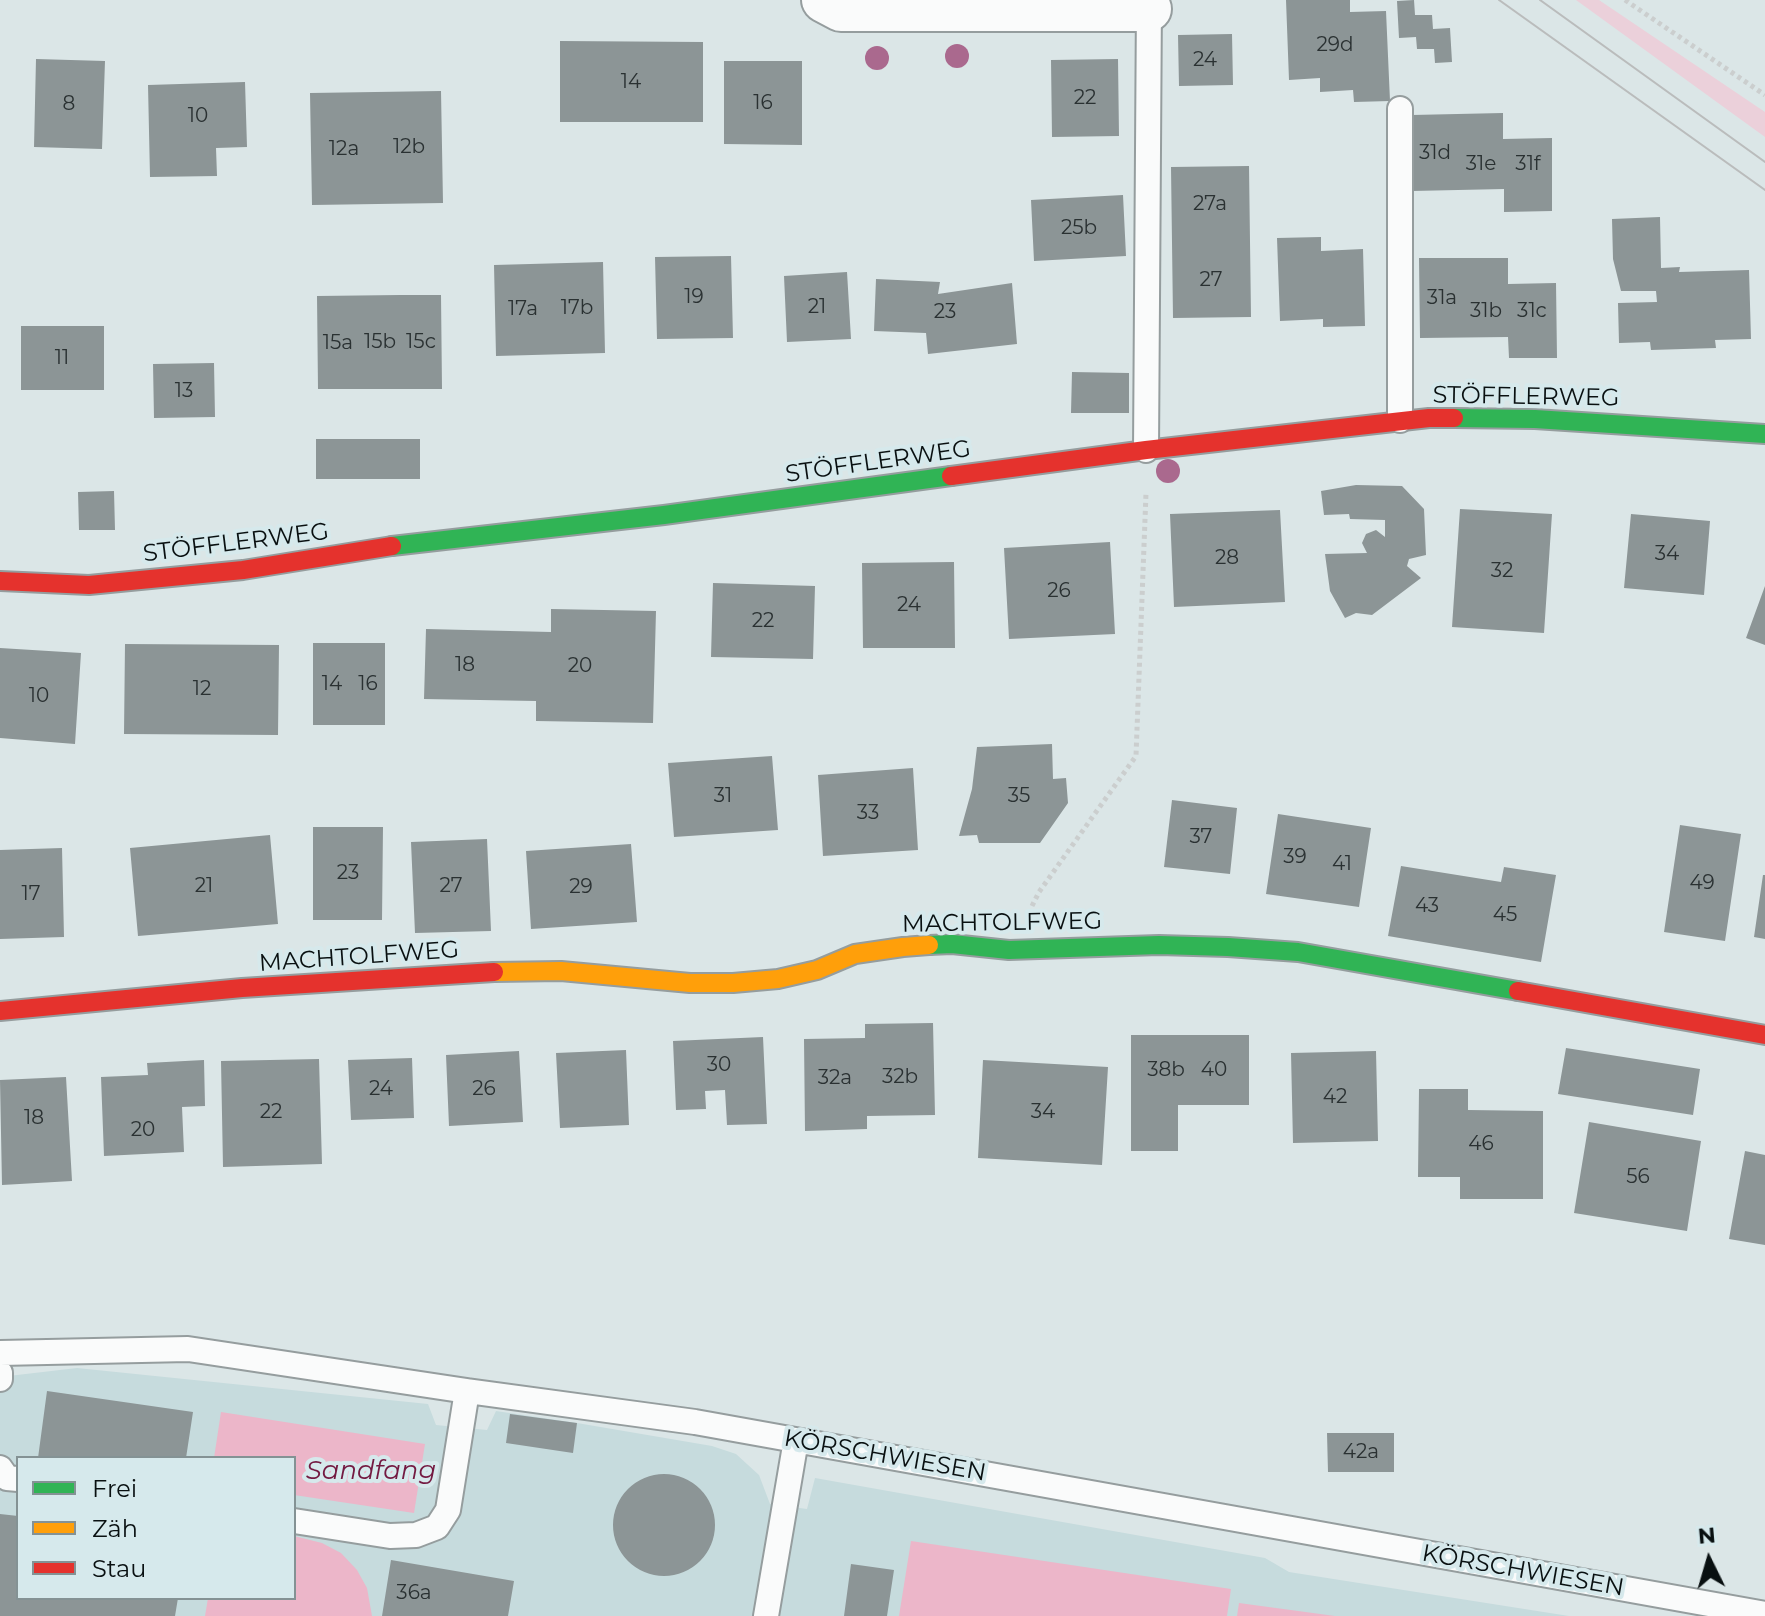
<!DOCTYPE html>
<html>
<head>
<meta charset="utf-8">
<style>
  body { margin:0 }
  #map { position:relative; width:1765px; height:1616px; overflow:hidden; background:#dbe6e7; font-family:Montserrat,sans-serif }
  canvas { display:block }
  .legend { position:absolute; left:16px; top:1456px; width:280px; height:144px; box-sizing:border-box; background:#d6e9ec; border:2px solid #849294; margin:0; padding:10px 14px; list-style:none; font-size:24px; color:#091011 }
  .legend li { display:flex; align-items:center; gap:16px; height:40px }
  .legend b { width:40px; border:2px solid #849294 }
  .north { position:absolute; left:1669px; top:1520px; width:80px; height:80px; -webkit-text-stroke:6px #d6e9ec; paint-order:stroke; rotate:355deg; font-size:22px; font-weight:700; line-height:32px; text-align:center; color:#091011 }
  .north::after { content:''; display:block; margin:auto; width:28px; height:36px; background:#091011; clip-path:polygon(50% 0,100% 100%,50% 72%,0 100%) }
</style>
</head>
<body>
<div id="map">
<canvas width="1765" height="1616"></canvas>
<ul class="legend">
<li><b style="height:10px;background:#30b455"></b>Frei</li>
<li><b style="height:10px;background:#ff9f0a"></b>Zäh</li>
<li><b style="height:10px;background:#e5322d"></b>Stau</li>
</ul>
<div class="north">N</div>
</div>
<script>
const ctx = document.querySelector('canvas').getContext('2d');
ctx.lineJoin = 'round';
function fillPath(path, color) {
  ctx.fillStyle = color;
  ctx.fill(path, 'evenodd');
}
function poly(rows) {
  const path = new Path2D();
  for (const r of rows) {
    if (r.length === 3) {
      path.moveTo(r[0] + r[2], r[1]);
      path.arc(r[0], r[1], r[2], 0, 2 * Math.PI);
      continue;
    }
    path.moveTo(r[0], r[1]);
    for (let i = 2; i < r.length; i += 2) path.lineTo(r[i], r[i + 1]);
  }
  return path;
}
function trace(path, color, width, dash) {
  ctx.strokeStyle = color;
  ctx.lineWidth = width;
  ctx.lineCap = dash ? 'butt' : 'round';
  ctx.setLineDash(dash || []);
  ctx.stroke(path);
}
function write(font, color, halo, rows, align = 'center') {
  ctx.font = font + ' Montserrat,sans-serif';
  ctx.lineWidth = 8;
  ctx.setLineDash([]);
  ctx.textBaseline = 'middle';
  ctx.strokeStyle = halo;
  ctx.fillStyle = color;
  for (const [text, x, y, turn = 0] of rows) {
    ctx.save();
    ctx.translate(x, y);
    ctx.rotate((+turn || 0) * Math.PI / 180);
    ctx.textAlign = isNaN(turn) ? turn : align;
    if (halo) ctx.strokeText(text, 0, 0);
    ctx.fillText(text, 0, 0);
    ctx.restore();
  }
}
const built = poly([
  [77,1368,428,1404,436,1425,487,1430,496,1411,577,1423,712,1446,736,1454,759,1475,770,1504,807,1509,815,1478,1265,1558,1289,1572,1569,1616,0,1616,0,1377],
  [18,1458,294,1458,294,1598,18,1598]
]);
const green = poly([
  [1576,0,1599,0,1765,112,1765,137]
]);
const water = poly([
  [221,1412,425,1444,414,1513,294,1495,294,1458,214,1458],
  [294,1536,322,1543,341,1553,357,1570,367,1588,372,1616,205,1616,208,1598,294,1598],
  [911,1541,1231,1589,1227,1616,899,1616],
  [1239,1603,1335,1616,1237,1616]
]);
const building = poly([
  [1286,0,1350,0,1350,12,1386,11,1390,101,1354,102,1353,90,1320,92,1320,78,1289,80],
  [1414,0,1415,15,1432,15,1433,29,1450,28,1452,62,1435,63,1434,49,1417,49,1416,37,1399,38,1397,1],
  [1232,34,1233,85,1179,86,1178,35],
  [560,41,703,42,703,122,560,122],
  [36,59,105,61,102,149,34,147],
  [1118,59,1119,136,1052,137,1051,60],
  [724,61,802,61,802,145,724,144],
  [245,82,247,147,216,148,217,176,150,177,148,85],
  [441,91,443,203,312,205,310,93],
  [1503,113,1503,139,1552,138,1552,211,1504,212,1504,189,1412,191,1412,115],
  [1249,166,1251,317,1173,318,1171,167],
  [1123,195,1126,256,1034,261,1031,200],
  [1660,217,1661,268,1680,267,1679,272,1749,270,1751,339,1715,340,1716,348,1651,350,1650,342,1619,343,1618,303,1657,302,1656,291,1621,291,1613,259,1612,219],
  [1321,237,1321,251,1363,249,1365,326,1323,327,1323,319,1280,321,1277,238],
  [731,256,733,338,657,339,655,257],
  [1419,258,1508,258,1508,284,1556,283,1557,358,1509,358,1508,337,1420,338],
  [603,262,605,353,496,356,494,265],
  [847,272,851,339,787,342,784,276],
  [876,279,940,282,938,294,1012,283,1017,344,928,354,926,333,874,331],
  [400,295,441,295,442,389,318,389,317,296],
  [21,326,104,326,104,390,21,390],
  [214,363,215,417,154,418,153,364],
  [1072,372,1129,373,1129,413,1071,413],
  [316,439,420,439,420,479,316,479],
  [1356,485,1402,486,1424,509,1426,555,1409,559,1407,566,1421,578,1372,615,1356,613,1345,618,1330,591,1325,554,1367,553,1362,543,1366,534,1376,530,1385,537,1385,520,1350,519,1349,514,1324,515,1321,491],
  [114,491,115,530,79,530,78,492],
  [1460,509,1552,514,1544,633,1452,627],
  [1280,510,1285,602,1174,607,1170,514],
  [1631,514,1710,521,1704,595,1624,588],
  [1110,542,1115,634,1009,639,1004,548],
  [954,562,955,648,863,648,862,563],
  [713,583,815,586,813,659,711,657],
  [1765,586,1765,645,1746,638],
  [551,609,656,611,653,723,536,721,536,701,424,699,426,629,551,632],
  [313,643,385,643,385,725,313,725],
  [125,644,279,645,278,735,124,734],
  [0,648,81,653,75,744,0,738],
  [1052,744,1053,779,1066,778,1068,803,1040,843,979,843,977,835,959,836,972,789,977,747],
  [772,756,778,830,674,837,668,763],
  [913,768,918,850,823,856,818,775],
  [1172,800,1237,808,1230,874,1164,867],
  [1278,814,1371,828,1359,907,1266,894],
  [1680,825,1741,834,1725,941,1664,932],
  [313,827,383,827,382,920,313,920],
  [270,835,278,924,138,936,130,848],
  [487,839,491,931,415,933,411,842],
  [631,844,637,922,531,929,526,851],
  [62,848,64,937,0,939,0,850],
  [1401,866,1501,882,1504,867,1556,875,1541,962,1388,936],
  [1763,875,1765,875,1765,939,1754,937],
  [933,1023,935,1115,867,1116,867,1129,805,1131,804,1039,865,1038,865,1024],
  [1131,1035,1249,1035,1249,1105,1178,1105,1178,1151,1131,1151],
  [763,1037,767,1124,727,1125,725,1090,705,1091,706,1109,676,1110,673,1041],
  [1566,1048,1700,1069,1693,1115,1558,1094],
  [626,1050,629,1125,560,1128,556,1053],
  [519,1051,523,1122,449,1126,446,1055],
  [1376,1051,1378,1141,1293,1143,1291,1053],
  [412,1058,414,1118,351,1120,348,1060],
  [319,1059,322,1164,223,1167,221,1061],
  [204,1060,205,1106,182,1107,184,1152,104,1156,101,1077,148,1075,147,1063],
  [983,1060,1108,1067,1102,1165,978,1158],
  [66,1077,72,1181,2,1185,0,1080],
  [1419,1089,1468,1089,1468,1110,1543,1111,1543,1199,1460,1199,1460,1177,1418,1177],
  [1589,1122,1701,1141,1687,1231,1574,1213],
  [1745,1151,1765,1155,1765,1245,1729,1239],
  [47,1391,193,1412,186,1458,38,1458],
  [510,1414,577,1423,573,1453,506,1443],
  [1327,1433,1394,1433,1394,1472,1328,1472],
  [664,1525,51],
  [0,1514,18,1516,18,1598,178,1598,175,1616,0,1616],
  [391,1560,514,1581,508,1616,382,1616],
  [851,1564,894,1570,887,1616,844,1616]
]);
const path = poly([
  [1625,0,1765,95],
  [1032,906,1039,892,1136,756,1146,493]
]);
const lane = poly([
  [1400,109,1400,420],
  [1146,450,1149,0],
  [0,1353,188,1349,467,1391,695,1422,1765,1614],
  [0,1373,0,1379],
  [0,1468,7,1478,18,1479],
  [294,1521,390,1536,416,1535,437,1527,448,1510,467,1391],
  [766,1616,796,1440]
]);
const street = poly([
  [824,0,841,9,1149,9]
]);
const fast = poly([
  [1454,418,1535,419,1765,434],
  [392,546,664,515,951,476],
  [929,945,952,944,1009,950,1159,945,1228,947,1298,952,1518,991]
]);
const slow = poly([
  [494,972,561,971,690,983,733,983,778,979,817,970,855,954,903,947,929,945]
]);
const jam = poly([
  [951,476,1146,450,1429,418,1454,418],
  [0,581,89,585,243,570,392,546],
  [1518,991,1765,1035],
  [0,1011,242,988,494,972]
]);
const tram = poly([
  [1499,0,1765,190],
  [1540,0,1765,162]
]);
const trees = [
  [957,56],
  [877,58],
  [1168,471]
];
const numberNames = [
  ["29d",1335,45],
  ["24",1205,60],
  ["14",631,82],
  ["22",1085,98],
  ["16",763,103],
  ["8",69,104],
  ["10",198,116],
  ["12b",409,147],
  ["12a",344,149],
  ["31d",1435,153],
  ["31e",1481,164],
  ["31f",1528,164],
  ["27a",1210,204],
  ["25b",1079,228],
  ["27",1211,280],
  ["19",694,297],
  ["31a",1442,298],
  ["21",817,307],
  ["17b",577,308],
  ["17a",523,309],
  ["31b",1486,311],
  ["31c",1532,311],
  ["23",945,312],
  ["15b",380,342],
  ["15c",421,342],
  ["15a",338,343],
  ["11",62,358],
  ["13",184,391],
  ["34",1667,554],
  ["28",1227,558],
  ["32",1502,571],
  ["26",1059,591],
  ["24",909,605],
  ["22",763,621],
  ["18",465,665],
  ["20",580,666],
  ["14",332,684],
  ["16",368,684],
  ["12",202,689],
  ["10",39,696],
  ["31",723,796],
  ["35",1019,796],
  ["33",868,813],
  ["37",1201,837],
  ["39",1295,857],
  ["41",1342,864],
  ["23",348,873],
  ["49",1702,883],
  ["21",204,886],
  ["27",451,886],
  ["29",581,887],
  ["17",31,894],
  ["43",1427,906],
  ["45",1505,915],
  ["30",719,1065],
  ["38b",1166,1070],
  ["40",1214,1070],
  ["32b",900,1077],
  ["32a",835,1078],
  ["24",381,1089],
  ["26",484,1089],
  ["42",1335,1097],
  ["22",271,1112],
  ["34",1043,1112],
  ["18",34,1118],
  ["20",143,1130],
  ["46",1481,1144],
  ["56",1638,1177],
  ["42a",1361,1452],
  ["36a",414,1593]
];
const streetNames = [
  ["STÖFFLERWEG",1526,397,1],
  ["STÖFFLERWEG",878,462,-8],
  ["STÖFFLERWEG",236,543,-7],
  ["MACHTOLFWEG",1002,923,-1],
  ["MACHTOLFWEG",359,957,-4],
  ["KÖRSCHWIESEN",885,1456,10],
  ["KÖRSCHWIESEN",1523,1571,10]
];
const waterNames = [
  ["Sandfang",371,1471]
];
fillPath(built, '#c6dbdd');
fillPath(green, '#ebd0da');
fillPath(water, '#ecb6c9');
fillPath(building, '#8c9596');
trace(lane, '#959d9e', 28);
trace(street, '#959d9e', 48);
trace(fast, '#959d9e', 22);
trace(slow, '#959d9e', 22);
trace(jam, '#959d9e', 22);
trace(path, '#cbcece', 5, [4, 4]);
trace(lane, '#fafbfb', 24);
trace(street, '#fafbfb', 44);
trace(fast, '#30b455', 18);
trace(slow, '#ff9f0a', 18);
trace(jam, '#e5322d', 18);
trace(tram, '#babcbc', 2);
ctx.fillStyle = '#aa698e';
for (const [x, y] of trees) {
  ctx.beginPath();
  ctx.arc(x, y, 12, 0, 2 * Math.PI);
  ctx.fill();
}
write('20px', '#2a3132', null, numberNames);
write('24px', '#091011', '#d6e9ec', streetNames);
write('italic 26px', '#731941', '#d6e9ec', waterNames);
</script>
</body>
</html>
